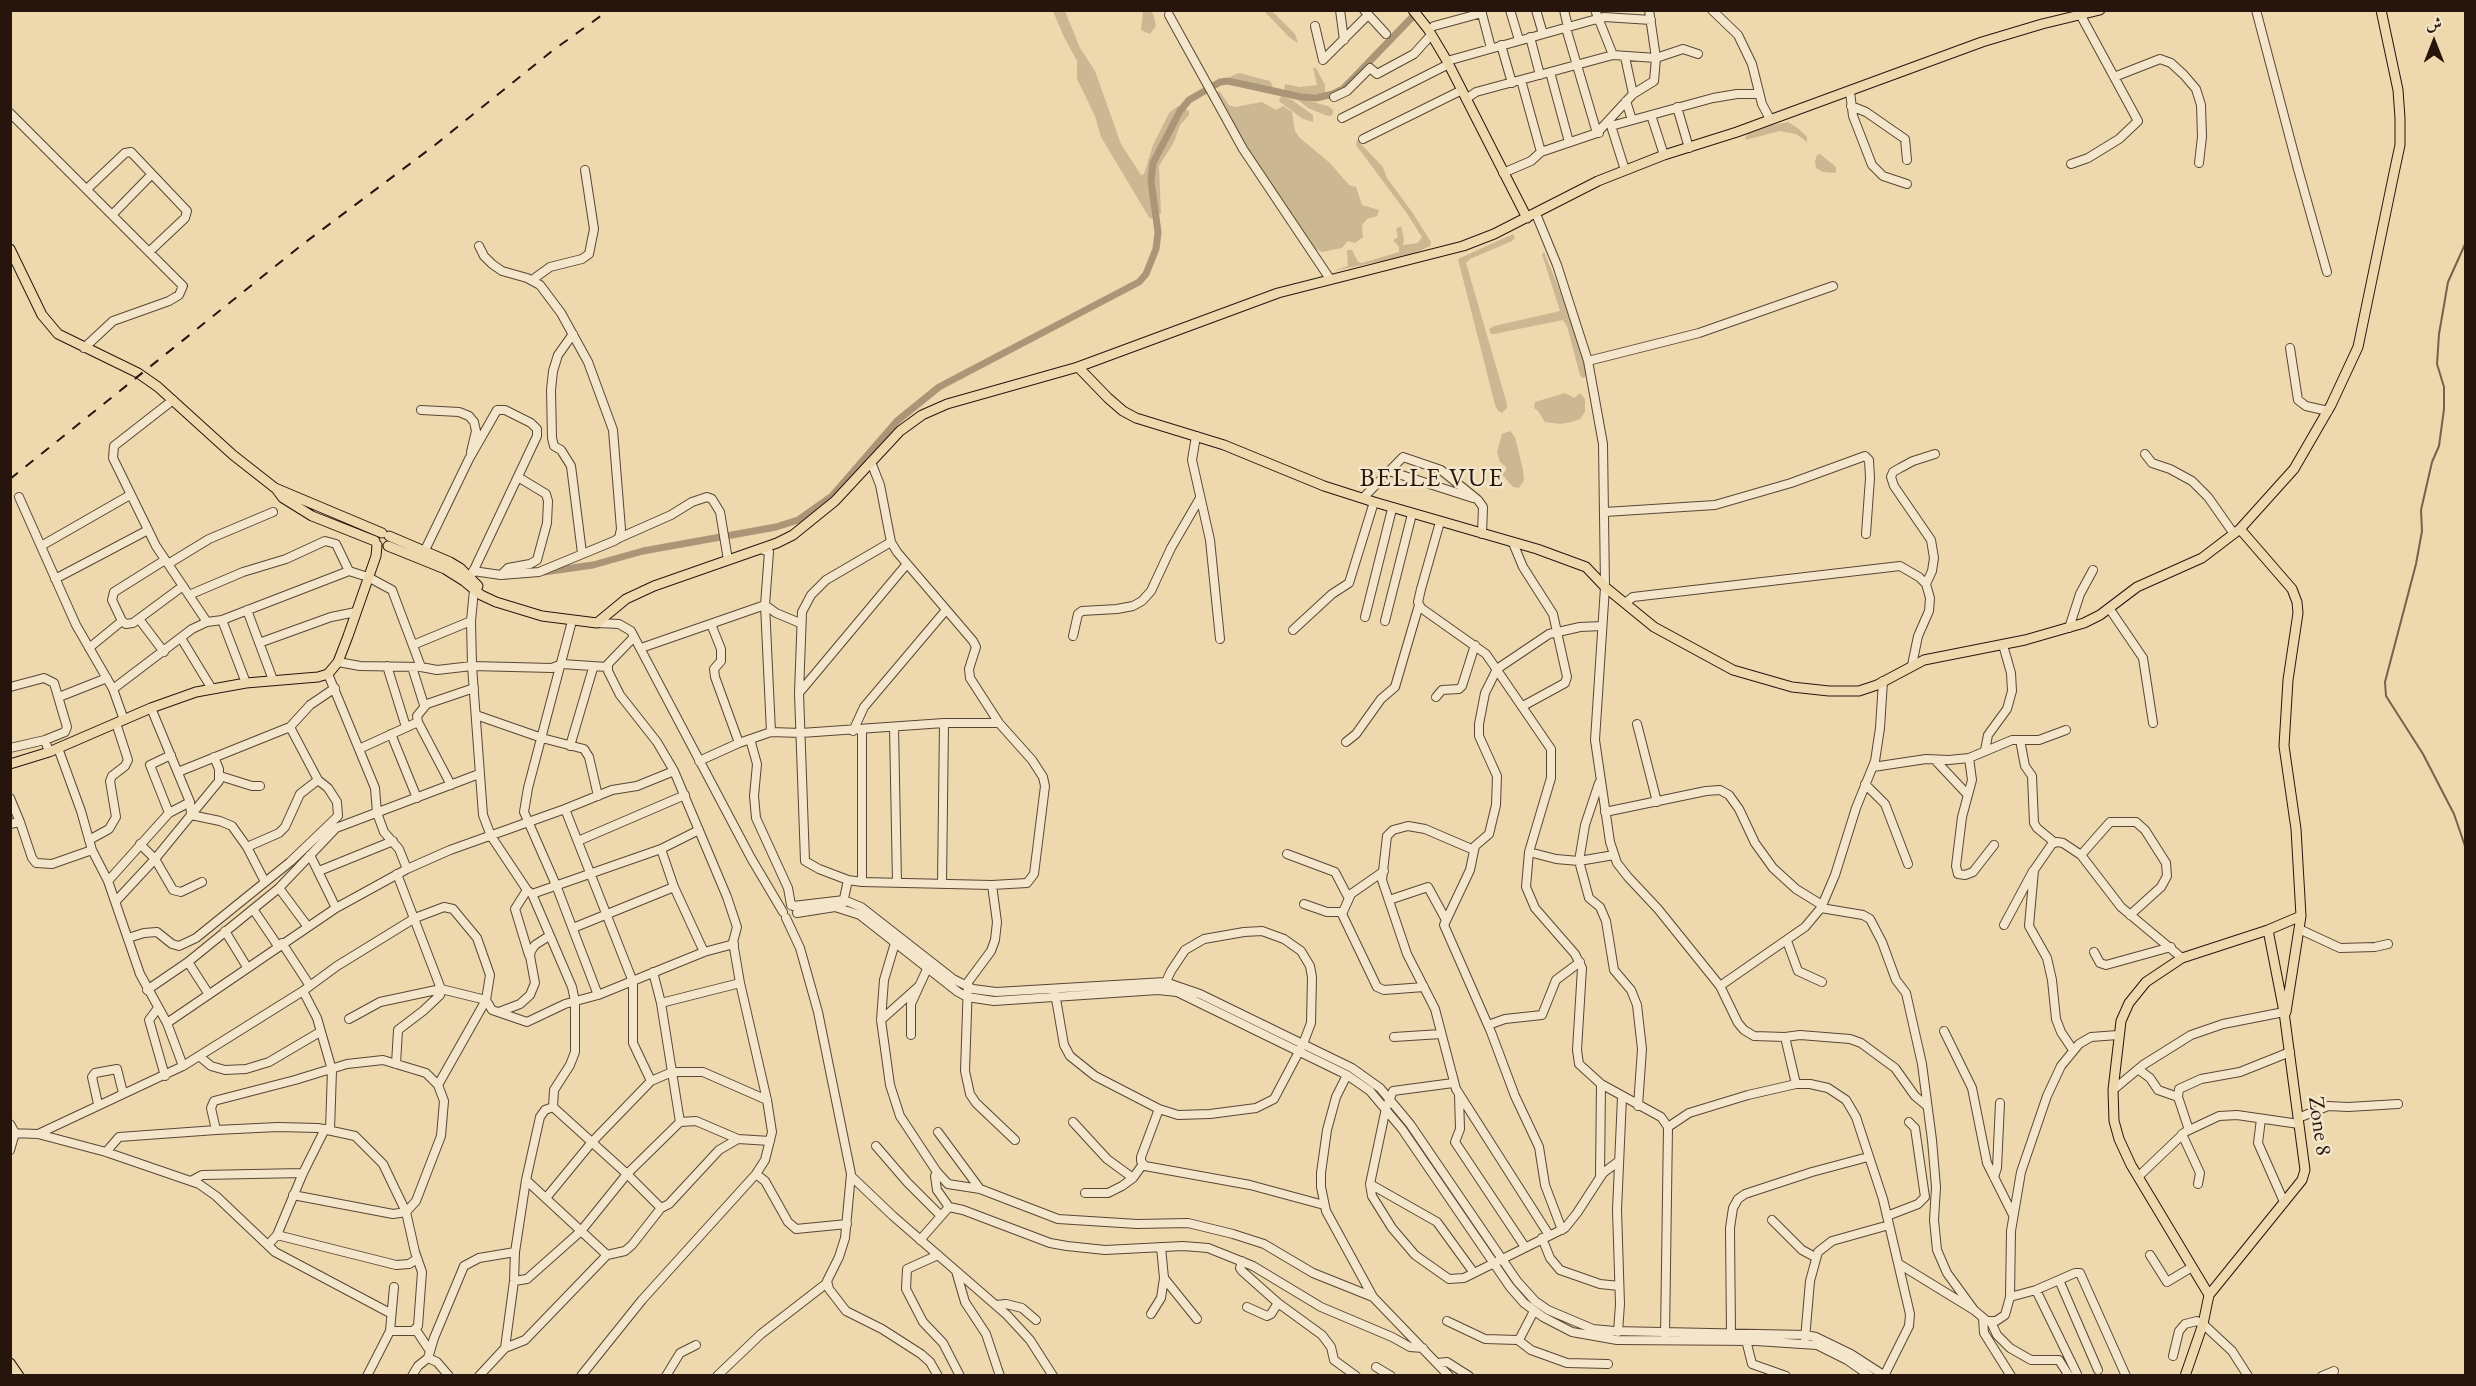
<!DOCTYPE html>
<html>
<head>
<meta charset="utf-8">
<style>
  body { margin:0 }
  #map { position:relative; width:2476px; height:1386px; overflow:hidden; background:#eed8ae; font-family:"EB Garamond",Amiri,serif }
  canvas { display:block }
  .frame { position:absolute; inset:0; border:12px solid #27150d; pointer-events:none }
  .north { position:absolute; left:2404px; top:12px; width:60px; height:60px; -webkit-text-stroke:4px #f4e6ca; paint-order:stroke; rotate:0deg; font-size:16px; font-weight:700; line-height:24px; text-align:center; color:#27150d }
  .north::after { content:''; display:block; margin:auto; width:21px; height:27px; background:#27150d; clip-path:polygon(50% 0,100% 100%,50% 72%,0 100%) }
</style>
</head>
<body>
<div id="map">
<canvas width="2476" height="1386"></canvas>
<div class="frame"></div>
<div class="north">ش</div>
</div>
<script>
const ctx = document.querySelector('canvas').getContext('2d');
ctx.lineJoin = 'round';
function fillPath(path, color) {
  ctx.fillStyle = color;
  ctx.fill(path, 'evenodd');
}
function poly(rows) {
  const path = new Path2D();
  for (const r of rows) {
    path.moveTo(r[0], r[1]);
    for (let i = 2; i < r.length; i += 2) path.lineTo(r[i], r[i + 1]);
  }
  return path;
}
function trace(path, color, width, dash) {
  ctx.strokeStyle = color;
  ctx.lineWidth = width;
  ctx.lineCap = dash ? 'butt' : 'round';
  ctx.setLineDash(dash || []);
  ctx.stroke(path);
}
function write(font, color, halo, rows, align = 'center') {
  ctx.font = font + ' "EB Garamond",serif';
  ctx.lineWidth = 5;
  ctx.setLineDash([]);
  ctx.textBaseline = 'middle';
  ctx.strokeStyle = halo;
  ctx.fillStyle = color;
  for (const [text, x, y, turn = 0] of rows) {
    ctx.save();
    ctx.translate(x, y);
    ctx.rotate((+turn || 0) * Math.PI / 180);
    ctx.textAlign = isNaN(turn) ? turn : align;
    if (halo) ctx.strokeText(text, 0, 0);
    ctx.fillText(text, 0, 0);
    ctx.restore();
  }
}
const green = poly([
  [1053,11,1065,11,1080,48,1095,71,1121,144,1141,175,1144,174,1153,145,1169,113,1178,106,1189,111,1189,115,1180,125,1174,142,1159,166,1161,213,1150,219,1101,137,1095,116,1077,79,1077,61,1064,37],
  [1143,11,1151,11,1153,14,1156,26,1150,34,1141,30],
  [1264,11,1271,11,1275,14,1295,34,1298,43,1290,38],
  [1313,68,1316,68,1325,85,1325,94,1302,94,1284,90,1285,84,1300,87,1317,85],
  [1239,73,1270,81,1273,87,1271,89,1229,77],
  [1216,91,1220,92,1229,105,1235,107,1262,102,1276,110,1283,106,1292,112,1295,131,1300,138,1330,163,1349,185,1356,187,1362,205,1379,210,1377,216,1367,219,1362,225,1363,237,1355,243,1348,241,1342,248,1322,252,1311,247,1217,101],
  [1282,96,1292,100,1313,115,1313,122,1303,119,1280,102,1279,99],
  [1301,99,1328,106,1333,110,1333,114,1331,116,1325,115,1308,108,1299,101],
  [1788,122,1799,129,1807,137,1807,142,1796,134,1780,131,1745,140,1747,134,1752,132,1773,125],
  [1357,140,1383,167,1387,178,1412,212,1431,242,1430,246,1411,255,1333,271,1348,266,1347,250,1352,250,1358,262,1362,263,1399,252,1399,247,1393,240,1398,237,1396,229,1401,226,1404,239,1403,245,1418,243,1422,237,1406,212,1356,145],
  [1820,154,1836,167,1836,173,1823,172,1816,168,1815,162,1817,155],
  [1513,234,1515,238,1512,241,1470,259,1466,263,1507,404,1507,408,1502,413,1498,411,1495,405,1458,259],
  [1544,252,1571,318,1588,372,1585,377,1582,378,1580,375,1567,326,1563,320,1494,334,1491,334,1489,329,1494,326,1560,311,1542,254],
  [1565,393,1574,398,1580,393,1585,399,1585,412,1580,419,1571,422,1560,424,1545,422,1538,411,1534,408,1535,402],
  [1510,431,1515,437,1523,470,1524,480,1519,488,1513,487,1501,473,1506,471,1506,467,1500,462,1497,452,1502,434]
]);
const stream = poly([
  [2466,242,2448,282,2439,334,2437,364,2444,387,2444,409,2439,446,2432,462,2421,510,2422,531,2416,564,2385,682,2386,696,2423,754,2454,814,2466,849]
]);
const canal = poly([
  [544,572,593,565,643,551,776,527,798,520,832,496,897,421,939,387,1139,282,1146,274,1156,249,1158,232,1151,181,1153,163,1180,111,1189,100,1220,82,1228,81,1301,97,1316,98,1333,94,1343,89,1419,10]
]);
const minor = poly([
  [1340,10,1344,40],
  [1364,10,1386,34],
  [1481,10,1491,48],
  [1510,10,1519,40],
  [1536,10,1543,34],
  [1564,10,1568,27],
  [1595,10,1613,55,1656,58,1683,49,1698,54],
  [1712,10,1738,35,1752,64,1762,104,1770,119],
  [2256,10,2298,169,2327,272],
  [1169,15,1243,149,1330,279],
  [1315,26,1323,60,1368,15],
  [1434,26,1482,13],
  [1566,28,1597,133,1599,133],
  [1530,37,1540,75],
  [1501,45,1512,83],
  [1625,57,1633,94],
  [1447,61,1604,17,1651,20],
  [1550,72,1569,142],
  [2114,77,2160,59,2171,63,2184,75,2196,89,2201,105,2202,137,2199,163],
  [1521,80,1541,152],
  [1850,92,1853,116,1872,165,1883,176,1907,184],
  [1334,97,1347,91,1370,68,1377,74,1414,54,1431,35],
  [1466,99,1476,92,1613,55],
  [1626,101,1632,120],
  [1851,106,1866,112,1905,139,1907,160],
  [1677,107,1689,148],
  [10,113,183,286,179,295,169,301,113,321,84,348],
  [1651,115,1664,155],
  [1342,118,1449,64],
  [1611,126,1713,98,1737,94,1759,94],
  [1612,129,1625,170],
  [1363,139,1462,90],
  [2071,164,2088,158,2119,139,2138,121,2080,14],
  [1503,173,1531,161,1541,152,1597,133,1633,94,1654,81,1656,58,1649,10],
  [87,189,125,153,131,152,187,211,185,218,149,252],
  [1536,214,1557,265,1588,361,1603,444,1605,587,1595,740,1610,842,1617,863,1628,877,1658,909,1720,986,1738,1023,1744,1030,1754,1036,1785,1037,1796,1084],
  [112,215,152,174],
  [532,280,550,267,582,259,589,254,594,229,585,170],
  [573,334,558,355,553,371,551,390,552,438,554,446,561,450,571,466,582,553],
  [2290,348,2298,400,2306,406,2328,411],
  [1588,361,1699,333,1833,286],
  [173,400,114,446,113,458,156,546,207,622,222,620,349,571,368,577,392,590,421,667],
  [421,410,459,412,469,416,474,422,476,431,471,452],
  [1196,436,1192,460,1210,540,1220,639],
  [2145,454,2152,463,2170,469,2192,481,2208,497,2234,534],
  [871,462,880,485,891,542,897,552,973,641,976,647,969,669,970,678,999,723,1032,760,1043,777,1045,786,1034,874,1027,883,992,885,862,882,848,880,819,869,805,861,799,693,802,612,811,595,826,580,891,542],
  [1389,471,1473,498],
  [19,497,76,625,113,689,124,720],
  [1363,498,1403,457,1441,470,1478,500,1483,507,1482,534],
  [1605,512,1715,505,1791,483,1865,456,1869,460,1870,478,1866,534],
  [1440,522,1421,589,1418,602,1421,608,1486,654,1551,749,1551,778,1529,852,1526,887,1535,908,1575,954,1582,968,1577,1050,1579,1064,1601,1084,1661,1117,1668,1127,1665,1336],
  [619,538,671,515,692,502,707,497,712,499,720,512,728,560],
  [1513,543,1523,567,1553,614,1567,677,1565,683,1523,706],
  [41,546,130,495],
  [761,549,769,552,765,605,771,732],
  [425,550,469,459,497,410,505,410,531,423,537,429,537,436,472,574],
  [165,560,114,592,112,600,122,621,126,624,133,623,183,586],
  [168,564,209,539,273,512],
  [473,571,501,575,539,572,614,541,619,538,621,529,613,430,588,362,561,313,540,285,527,278,502,271,492,264,484,256,479,246],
  [501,575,508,568,530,564,537,560,547,523,548,501,546,494,518,477],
  [55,579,148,530],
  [1926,584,1932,571,1934,558,1931,540,1894,486,1891,477,1893,472,1900,468,1913,461,1935,454],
  [474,590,471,621,472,666,483,815,491,836,527,890,532,894,572,987,575,1001,575,1052,570,1065,554,1090,553,1107,627,1174,661,1208,669,1204,719,1150,738,1139,770,1141],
  [189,595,243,572,286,559,325,541,336,544,349,571],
  [1625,603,1633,597,1900,566,1919,577,1926,584,1930,598,1929,611,1918,636,1912,665],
  [2109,608,2143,658,2153,723],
  [247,610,273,680],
  [1365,617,1392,509],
  [139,619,164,652],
  [222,620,246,683],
  [572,621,528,788,524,812,556,885,598,995],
  [1385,621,1412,514],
  [597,623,619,624,631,631,751,858,783,912],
  [711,624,721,649,721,661,714,669,715,677,739,743],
  [2069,628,2080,594,2093,570],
  [1293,630,1332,594,1349,583,1374,502],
  [1073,636,1078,614,1082,611,1117,609,1133,606,1142,601,1151,591,1171,548,1200,498],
  [181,638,212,689],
  [259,643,331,617,356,612],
  [413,645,471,621],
  [89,648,122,621],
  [641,648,765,605,776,613,800,623],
  [338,662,360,666,421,667,437,670,472,666,552,668,562,664,607,667],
  [387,666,406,727],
  [412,667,424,705,474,688],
  [328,674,375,788,377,813,384,832,399,849,407,869],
  [10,687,44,678,54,683,67,727,65,732,45,740],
  [113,689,192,629,207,622],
  [799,693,906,565],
  [59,697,107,678],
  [1436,697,1442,690,1459,689,1462,686,1475,645],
  [426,705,417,716,418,722,451,785],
  [476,715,542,738,584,749,589,757,598,796],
  [1637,724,1657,802],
  [290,727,310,705,335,688],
  [894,727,897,883],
  [853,731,864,707,946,610],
  [391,734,417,798],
  [750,739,757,764,754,796,756,818,788,888,791,905],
  [2020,740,2025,766,2032,776,2034,823,2037,828,2054,842],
  [1346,742,1356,734,1381,699,1395,687,1419,605],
  [570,746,593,668],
  [10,748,45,740,49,752],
  [359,749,418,722],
  [1985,750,1988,735,2007,709,2012,691,2011,673,2003,645],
  [1969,758,1972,780,1962,817,1956,866,1958,874,1965,875,1973,872,1994,845],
  [1935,760,1967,794],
  [699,761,739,743,771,732,801,733,944,723,999,723],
  [1873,767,1926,759,1949,760,1969,758,2012,740,2039,740,2066,730],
  [220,776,252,786,260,786],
  [1865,784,1885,804,1908,864],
  [10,798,20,822],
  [565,809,633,982,633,1043,651,1081],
  [1605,812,1706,791,1720,790,1729,795,1739,809,1755,843,1773,868,1796,889,1822,905],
  [169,813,150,765,171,755],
  [191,815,220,821,232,826,247,847,265,882],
  [191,815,219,781,219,769,214,757],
  [10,824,20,822,32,858,36,863,52,864,92,850],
  [89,840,109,829,116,817,110,781,112,776,125,766,128,760,116,723],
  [578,841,685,795],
  [140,844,155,859,173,890,181,892,202,882],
  [247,847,279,833,285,827,300,794,318,780],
  [661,849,674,887,704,952],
  [1474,850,1425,829,1408,826,1393,830,1387,836,1382,880,1407,954,1435,1009,1456,1089,1549,1235],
  [1529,852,1556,859,1579,861,1585,825,1599,783],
  [1287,854,1335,872,1348,897],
  [310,855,336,908],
  [1614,855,1579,861,1589,898,1600,907,1606,921,1614,970,1631,990,1637,1005,1642,1049,1638,1106],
  [2081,855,2110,822,2136,822,2145,830,2166,863,2167,876,2161,887,2130,915],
  [319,871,393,841],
  [1384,871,1351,894,1342,914,1377,987,1384,990,1424,987],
  [108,881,169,813,190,802],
  [862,882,862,730],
  [942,884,944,723],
  [992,885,997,922,995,940,991,951,968,982,965,1071,970,1094,976,1103,1015,1140],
  [279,888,308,927],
  [527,890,515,909,529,955],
  [532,894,661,849,699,830],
  [1389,900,1428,887,1446,920],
  [116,901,155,859,191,815,190,802,151,708],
  [843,903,848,880],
  [1304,904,1327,912,1342,912],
  [793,906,844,900,861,907,953,979,973,989,996,992,1165,982,1200,994,1352,1068,1380,1088,1410,1124,1517,1281,1535,1301,1548,1310,1593,1329,1614,1331,1806,1335,1816,1337,1851,1354,1885,1376],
  [1821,908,1863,915,1870,919,1882,942,1896,980,1906,993,1922,1064,1932,1140,1936,1187,1934,1220,1937,1250,1947,1273,1974,1310],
  [253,909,278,946],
  [797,913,835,907,860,915,958,992,967,997,994,1001,1158,990,1177,992,1347,1075,1370,1091,1402,1129,1510,1287,1524,1303,1543,1317,1572,1332,1617,1340,1756,1341,1817,1345,1847,1360,1870,1376],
  [786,918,800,948,818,1012,851,1174,845,1238,839,1257,827,1281,829,1289,846,1311,882,1329,921,1354,930,1362,938,1376],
  [2004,925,2033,871],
  [573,928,674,887],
  [2299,929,2340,948,2375,947,2388,944],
  [225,931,247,967],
  [128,938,144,933,157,932,172,944,179,946,196,938,290,862,338,816,337,802,328,788,318,780,290,727,178,772],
  [1787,941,1798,971,1822,982],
  [282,943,310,986],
  [895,943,884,980,881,1020,890,1085,900,1116,937,1172,948,1184,980,1189,1058,1219,1137,1224,1188,1223,1233,1234,1264,1244,1313,1273,1373,1297],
  [2094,952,2100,963,2106,965,2171,947],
  [188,962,208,993],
  [653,972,661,1003,680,1122],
  [1720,986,1805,927,1821,908,1835,875,1856,808,1875,761,1880,728,1883,681],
  [147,990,188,962,279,888,336,828,479,774],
  [303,991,317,1018,332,1070,330,1130],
  [1055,993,1064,1045,1070,1056,1095,1076,1159,1109,1178,1115,1210,1114,1256,1108,1274,1099,1303,1044,1311,1023,1312,977,1310,966,1301,951,1284,939,1262,931,1244,932,1204,939,1185,950,1171,971,1164,986],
  [661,1003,740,983],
  [158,1008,149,1020,165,1076],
  [499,1012,520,1004,530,995,535,983,530,956,531,951,535,945,549,936],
  [349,1019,380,1002,441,989,486,1000,492,1010,527,1022,565,1004,598,995,704,952,734,944],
  [881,1020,918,987],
  [167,1023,336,908,407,869,450,850,565,809,612,790,637,786,674,771],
  [1488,1025,1505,1019,1542,1015,1556,980,1580,962],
  [1944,1031,1972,1088,1987,1163,2013,1215],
  [911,1035,911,1004,927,969],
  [1394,1037,1441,1034],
  [1785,1037,1800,1035,1850,1039,1861,1043,1895,1068,1915,1096,1927,1106],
  [2073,1050,2061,1032,2056,1019,2052,980,2047,958,2029,926,2034,870,2052,844,2057,842,2063,843,2081,855,2121,907,2182,958],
  [199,1056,211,1066,225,1070,246,1069,269,1062,320,1032],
  [396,1064,398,1030,423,1011,440,995,441,989,397,874],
  [183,1066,303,991,337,966,415,918,444,907,453,909,477,938,490,975,486,1000,438,1085],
  [2138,1069,2150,1078,2158,1090,2178,1097],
  [1347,1075,1336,1097,1327,1130,1321,1173,1321,1187,1326,1211,1373,1297,1449,1376],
  [1453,1083,1393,1091,1386,1108,1370,1184,1372,1196,1392,1228,1415,1255,1449,1279,1464,1278,1565,1228,1577,1213,1603,1173,1619,1161],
  [2113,1090,2143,1065,2191,1035,2223,1024,2284,1012],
  [1459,1095,1460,1129,1455,1142,1525,1247],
  [98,1104,92,1077,95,1073,117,1069,123,1093],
  [1159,1109,1141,1157,1141,1161,1145,1166,1250,1185,1324,1205],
  [2298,1118,2328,1106,2348,1107,2398,1104],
  [2261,1119,2258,1143,2284,1202],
  [1073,1122,1107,1159,1133,1178],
  [10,1124,15,1133,10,1150],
  [1668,1127,1689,1113,1748,1095,1796,1084,1810,1084,1828,1088,1846,1100,1856,1117,1883,1199,1910,1314,1909,1326,1884,1376],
  [216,1130,211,1108,214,1101,295,1080,347,1064,383,1060,426,1073,438,1085,444,1101,441,1136,416,1201,406,1212,393,1214,293,1195],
  [2189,1130,2178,1097,2179,1089,2201,1079,2240,1072,2290,1052],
  [938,1132,980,1189],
  [10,1133,38,1134,106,1152,199,1184,216,1196,275,1252,390,1313],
  [38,1134,183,1066,167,1023,140,974,108,881,92,850,81,811,58,748],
  [2182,1134,2200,1173,2198,1184],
  [876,1146,907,1182,941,1216],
  [106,1152,119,1137,216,1130,278,1127,318,1128,355,1136,383,1164,406,1212,415,1252,422,1272,418,1326,413,1331,390,1331,367,1376],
  [937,1172,935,1176,937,1190,949,1207,963,1210,1050,1243,1067,1246,1105,1250,1183,1246,1208,1248,1253,1266,1321,1307,1392,1337,1410,1347,1423,1348],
  [756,1174,765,1181,788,1222,796,1229,847,1224],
  [851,1176,893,1216,1007,1315,1030,1340,1053,1376],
  [1600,1176,1601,1084],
  [2139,1176,2185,1132,2219,1116,2237,1115,2299,1124],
  [1994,1177,1997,1168,2000,1103],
  [526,1180,607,1255],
  [191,1181,202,1175,303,1173],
  [1370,1184,1437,1222,1474,1273],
  [1085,1193,1108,1193,1122,1186,1133,1178,1143,1164],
  [546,1198,592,1142,651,1081,672,1072,703,1072,767,1100],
  [1887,1216,1918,1204,1925,1197,1915,1128,1909,1122],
  [1772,1220,1802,1250,1815,1257],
  [1562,1230,1545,1185,1539,1147,1515,1096,1491,1032,1444,925,1470,870,1475,846,1489,834,1496,805,1497,776,1479,736,1479,724,1485,693,1497,669,1549,634,1580,627,1602,626],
  [277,1235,396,1265,409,1264,417,1259],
  [1542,1238,1550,1258,1560,1270,1600,1284,1619,1286],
  [920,1240,949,1207],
  [268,1245,277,1235,303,1173,325,1129],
  [1161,1247,1164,1278,1197,1319],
  [938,1255,907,1269,906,1289,923,1322,943,1343,960,1376],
  [2150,1255,2167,1282,2192,1267],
  [1242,1261,1240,1268,1242,1271,1278,1303,1322,1335,1331,1347,1334,1360,1356,1376],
  [1899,1264,1974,1310,1987,1321,1996,1321,2005,1315,2010,1297,2011,1231,2021,1172,2047,1096,2061,1066,2079,1044,2091,1037,2118,1035],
  [956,1271,965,1302,986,1334,1000,1376],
  [2059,1280,2098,1370],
  [514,1281,527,1279,581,1231,627,1174,680,1122,696,1121,738,1139],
  [2036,1290,2075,1273,2080,1273,2126,1376],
  [2010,1297,2036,1290,2077,1374],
  [996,1305,1006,1304,1022,1308,1036,1320],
  [1247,1307,1267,1316,1271,1314,1278,1303],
  [1151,1314,1161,1298,1164,1278],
  [1983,1318,1984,1333,2011,1376],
  [1447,1321,1485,1339,1517,1340,1520,1338,1534,1311],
  [1991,1322,1997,1335,2010,1348,2031,1360,2059,1360,2069,1376],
  [416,1330,430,1351],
  [390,1331,394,1287],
  [1618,1332,1620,1304,1617,1210,1622,1097],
  [1731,1335,1730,1228,1733,1208,1738,1199,1745,1194,1812,1172,1868,1157],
  [1805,1339,1810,1281,1818,1252,1832,1241,1889,1225],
  [1518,1340,1531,1350,1567,1363,1608,1364],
  [1746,1340,1752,1364,1786,1376],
  [505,1348,514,1281,515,1252,526,1180,540,1117,545,1110,553,1107],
  [2173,1356,2179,1331,2185,1324,2197,1321,2203,1324,2232,1351,2248,1376],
  [428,1358,434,1338,464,1266,479,1258,515,1252],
  [1438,1363,1447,1362,1469,1376],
  [1376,1367,1391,1376],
  [412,1376,418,1366,428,1358,437,1362,449,1376],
  [479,1376,505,1348,525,1340,607,1255,625,1251,632,1245,661,1208],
  [581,1376,642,1300,756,1174,765,1160,772,1132,767,1100,740,983,733,942,737,927,727,897,674,771,657,742,620,695,608,671,608,664,634,637],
  [666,1376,680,1353,696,1345],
  [717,1376,761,1334,827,1283],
  [2322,1376,2334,1371]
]);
const major = poly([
  [1413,10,1428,29,1447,61,1527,218],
  [10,249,42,315,58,334,138,373,158,387,233,455,275,488,382,533],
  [1078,367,1108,398,1123,411,1136,418,1224,445,1324,486,1374,502,1537,549,1586,567,1605,587,1654,627,1733,670,1792,687,1829,691,1859,691,1877,685,1924,660,2025,640,2084,623,2100,615,2137,587,2202,558,2240,529,2294,469,2331,405,2358,347,2394,173,2400,145,2400,118,2398,90,2381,10],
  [277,490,283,498,312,516,375,541],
  [389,536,450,562,460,568,478,586],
  [388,546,445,569,464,581,481,595,496,602,542,616,597,623,626,599,654,586,777,543,793,535,835,501,900,431,922,415,947,404,1078,367,1278,293,1463,246,1494,234,1598,181,1664,155,1737,132,1982,42,2042,24,2100,10],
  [10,764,49,752,151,708,196,692,246,683,318,677,328,674,338,662,348,636,376,556,377,545],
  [2286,1012,2301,916],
  [2209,1295,2302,1180,2305,1170,2284,1012,2268,930],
  [10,1363,19,1376],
  [2185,1376,2203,1324,2209,1295,2131,1165,2119,1139,2114,1121,2113,1090,2121,1021,2129,1003,2146,982,2182,958,2268,930,2301,916,2296,829,2284,746,2288,680,2298,613,2297,602,2292,589,2240,529]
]);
const rail = poly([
  [10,479,303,244,435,145,552,51,609,10]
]);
const streetNames = [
  ["Zone 8",2319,1126,82]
];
const quarterNames = [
  ["BELLE VUE",1432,479]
];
fillPath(green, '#ccb793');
trace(stream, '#76624d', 2);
trace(canal, '#aa9677', 7);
trace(minor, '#594635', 10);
trace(major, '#27150d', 11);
trace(minor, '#f4e6ca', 8);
trace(major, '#eed8ae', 9);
trace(rail, '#27150d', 2, [10, 10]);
write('22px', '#27150d', '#f4e6ca', streetNames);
ctx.letterSpacing = '1.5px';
write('26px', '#27150d', '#f4e6ca', quarterNames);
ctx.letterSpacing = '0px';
</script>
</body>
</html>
